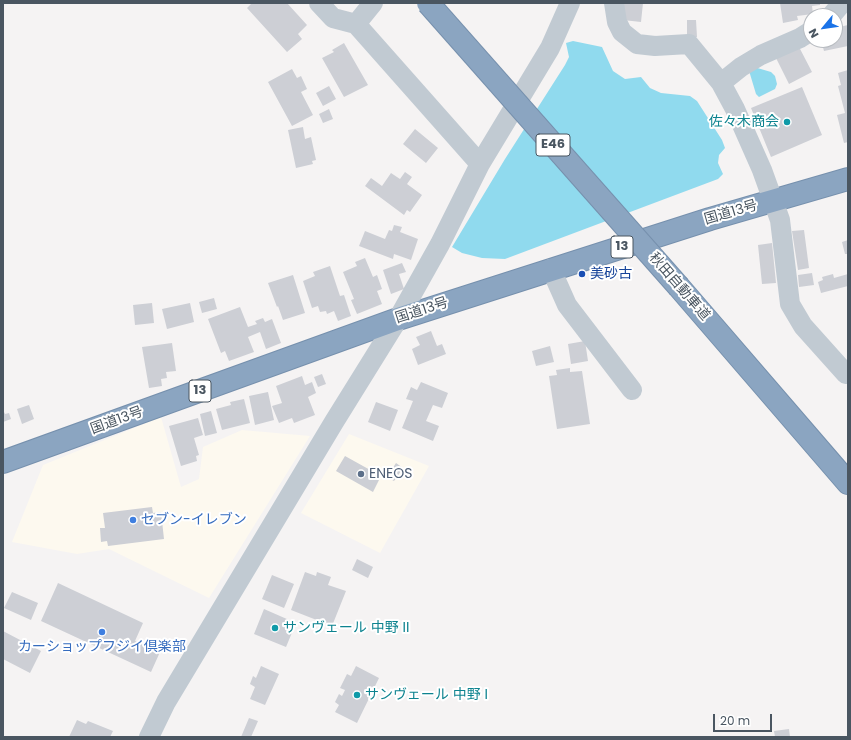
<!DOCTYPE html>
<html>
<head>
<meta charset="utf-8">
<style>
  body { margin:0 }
  #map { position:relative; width:851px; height:740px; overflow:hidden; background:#f5f3f3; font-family:Poppins,sans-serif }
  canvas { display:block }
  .frame { position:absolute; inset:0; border:4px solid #4a5661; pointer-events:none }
  .north { position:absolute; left:803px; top:8px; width:40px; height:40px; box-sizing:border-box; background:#fff; border:1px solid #b7bbc0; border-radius:50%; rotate:241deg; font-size:11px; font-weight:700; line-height:16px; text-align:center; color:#4a5661 }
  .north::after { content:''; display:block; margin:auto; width:14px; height:18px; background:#1a73e8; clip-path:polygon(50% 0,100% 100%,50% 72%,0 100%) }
  .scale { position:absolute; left:713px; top:714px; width:59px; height:18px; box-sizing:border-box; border:2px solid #4a5661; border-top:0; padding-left:5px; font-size:12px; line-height:14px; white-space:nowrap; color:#4a5661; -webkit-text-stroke:3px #fff; paint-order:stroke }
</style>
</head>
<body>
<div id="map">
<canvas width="851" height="740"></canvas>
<div class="frame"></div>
<div class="north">N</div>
<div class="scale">20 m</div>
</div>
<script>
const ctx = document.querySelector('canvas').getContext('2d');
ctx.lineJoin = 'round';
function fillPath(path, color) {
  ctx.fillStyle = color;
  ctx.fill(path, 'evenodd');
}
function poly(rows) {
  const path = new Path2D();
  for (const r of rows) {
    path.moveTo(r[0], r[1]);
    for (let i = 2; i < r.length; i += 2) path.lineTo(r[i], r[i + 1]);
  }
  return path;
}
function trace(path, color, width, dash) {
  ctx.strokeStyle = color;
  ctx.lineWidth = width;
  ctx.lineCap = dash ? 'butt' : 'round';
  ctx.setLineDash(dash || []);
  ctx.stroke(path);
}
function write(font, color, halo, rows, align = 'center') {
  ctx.font = font + ' Poppins,"Noto Sans JP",sans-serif';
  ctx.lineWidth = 4;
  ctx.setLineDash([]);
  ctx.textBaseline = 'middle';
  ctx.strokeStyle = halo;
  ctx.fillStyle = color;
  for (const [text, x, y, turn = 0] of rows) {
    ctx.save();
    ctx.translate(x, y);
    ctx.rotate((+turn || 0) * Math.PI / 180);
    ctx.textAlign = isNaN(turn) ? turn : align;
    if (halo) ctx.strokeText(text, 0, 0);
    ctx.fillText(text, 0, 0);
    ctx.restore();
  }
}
const commercial = poly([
  [161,417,181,487,199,479,203,447,242,430,310,436,209,598,109,549,77,554,12,542,43,465],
  [349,434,429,466,380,553,301,513]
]);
const water = poly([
  [573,41,602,47,613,71,625,79,641,77,650,88,661,93,690,96,697,101,722,140,725,148,719,155,718,163,723,174,718,179,505,259,482,258,462,253,452,247,505,159,565,65,569,57,566,43],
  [754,67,771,72,775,76,777,84,775,89,759,97,756,94,750,74,749,70]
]);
const building = poly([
  [252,3,287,3,307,25,298,34,302,39,287,52,247,8],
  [624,3,643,3,641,22,623,20],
  [780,3,820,3,820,5,812,6,813,14,797,16,798,20,783,23],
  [687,20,696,20,697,37,687,38],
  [848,25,848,46,824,51,821,40,835,40,835,28],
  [344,43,368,85,344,97,322,58,334,52,332,50],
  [798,45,812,72,789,84,775,56],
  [292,69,297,78,301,76,307,89,301,92,313,115,292,126,268,82],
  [848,70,848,142,844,143,837,115,845,113,838,86,841,85,838,73],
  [329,86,336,99,323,106,316,93],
  [802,87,822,135,771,157,751,108],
  [329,109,333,119,323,123,319,114],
  [303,127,305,139,311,137,316,160,312,161,313,164,296,168,288,130],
  [415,129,438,148,426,163,403,144],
  [405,172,412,177,407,184,422,195,410,212,407,210,404,215,365,186,371,178,382,186,391,173,400,179],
  [394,225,402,227,400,232,418,239,411,260,394,254,393,259,359,246,365,231,385,239,389,230,392,231],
  [804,230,809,268,798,270,792,231],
  [848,240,848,254,845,254,842,242],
  [772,243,776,283,762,284,758,245],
  [365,258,373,277,377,275,382,289,377,291,382,304,357,314,351,300,354,299,343,272,357,266,355,262],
  [402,263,406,272,399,274,404,289,391,294,383,270],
  [330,266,340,296,344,295,351,316,338,321,334,311,327,314,326,311,320,312,318,306,312,308,303,281,315,276,313,272],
  [812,273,814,285,799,287,798,275],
  [833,274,834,278,848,274,848,286,821,293,818,282,823,280,822,277],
  [293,275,305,313,283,320,278,306,277,307,268,283],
  [214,298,217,309,202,313,199,302],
  [152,303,154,323,135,325,133,305],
  [190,303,194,322,167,329,162,309],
  [240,307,248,327,257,324,255,321,263,318,265,322,272,319,281,343,266,349,260,332,248,337,254,352,229,361,225,351,221,353,208,319],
  [431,331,437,346,442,344,446,354,418,365,412,349,420,345,416,337],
  [585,341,588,361,571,364,568,344],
  [172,343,176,371,166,372,167,378,161,379,162,386,149,388,142,347],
  [550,346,554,362,536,366,532,351],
  [570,368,570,372,582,371,590,424,557,429,549,376,557,375,556,370],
  [322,374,326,384,318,387,314,377],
  [302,376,305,385,312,382,316,393,308,397,315,415,294,423,292,418,279,423,272,406,282,403,276,386],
  [421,382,448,393,442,408,433,405,426,421,439,426,433,441,402,428,413,401,406,399,411,387,417,390],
  [268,392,274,420,255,425,249,396],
  [244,399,250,423,222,430,216,409,231,405,230,402],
  [376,402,398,410,390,431,368,422],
  [29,405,34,419,22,424,17,409],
  [3,410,5,414,9,413,11,419,3,422],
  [211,411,217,433,205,436,200,414],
  [198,418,203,435,194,438,199,455,196,456,197,461,181,466,169,426],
  [345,456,381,476,373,492,336,471],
  [396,463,403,468,394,481,387,477],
  [152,507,153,513,161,512,164,539,108,546,107,541,101,542,100,528,105,528,103,513],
  [357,559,373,567,368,578,352,570],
  [305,572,316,576,317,572,331,577,328,585,346,591,332,626,291,610],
  [272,575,294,584,284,608,262,599],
  [58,583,143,623,135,641,160,652,151,672,41,621],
  [12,592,38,603,31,620,4,608],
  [264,609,296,623,286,647,254,634],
  [3,631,41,651,30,673,3,659],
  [261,666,279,674,265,705,250,699,255,687,250,684,253,676,256,678],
  [356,666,379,678,357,723,335,712,339,705,335,702,339,694,342,696,345,690,340,688,347,674,351,676],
  [249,718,258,721,251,737,241,737],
  [77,720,86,724,88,721,113,731,110,737,69,737],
  [789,729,790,737,775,737,774,731]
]);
const minor = poly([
  [319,3,333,18,356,24,480,164],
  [614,3,617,22,622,32,637,44,655,46,689,44,721,83,735,109,762,170,780,220,790,304,803,326,846,374],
  [831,16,842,3],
  [356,24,373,3],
  [721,83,741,67,761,55,800,38,811,31],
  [551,269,567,305,632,390],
  [149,737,166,702,334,422,398,319,440,244,480,164,550,48,570,3]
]);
const highway = poly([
  [679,287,848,483],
  [3,462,398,319,710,219,848,179]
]);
const highwayBridge = poly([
  [428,3,679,287]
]);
const markers = [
  [787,122,4,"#0f9aa8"],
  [582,274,4,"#1a4fb4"],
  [361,474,4,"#5c6f8a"],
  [133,520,4,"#3f7fe0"],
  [275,628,4,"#0f9aa8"],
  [102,632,4,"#3f7fe0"],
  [357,695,4,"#0f9aa8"]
];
const shields = [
  [553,145,34],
  [622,247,22],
  [200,391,22]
];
const shieldNames = [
  ["E46",553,145],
  ["13",622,247],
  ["13",200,391]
];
const cultureNames = [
  ["佐々木商会",779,122,"right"],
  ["サンヴェール 中野 II",283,628],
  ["サンヴェール 中野 I",365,695]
];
const streetNames = [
  ["国道13号",731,213,-16],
  ["秋田自動車道",679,287,49],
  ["国道13号",422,311,-18],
  ["国道13号",117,421,-20]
];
const transitNames = [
  ["美砂古",590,274]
];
const serviceNames = [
  ["ENEOS",369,474]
];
const shopNames = [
  ["セブン-イレブン",141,520],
  ["カーショップフジイ倶楽部",102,647,"center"]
];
fillPath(commercial, '#fdf9ef');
fillPath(water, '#90daee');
fillPath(building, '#cdcfd5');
trace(highway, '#7690ad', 24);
trace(minor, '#c1cad2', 20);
trace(highway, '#8ba5c1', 22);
trace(highwayBridge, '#7690ad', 24, []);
trace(highwayBridge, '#8ba5c1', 22);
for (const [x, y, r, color] of markers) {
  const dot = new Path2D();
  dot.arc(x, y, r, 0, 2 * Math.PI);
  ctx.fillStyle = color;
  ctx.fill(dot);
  trace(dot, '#fff', 1.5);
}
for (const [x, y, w] of shields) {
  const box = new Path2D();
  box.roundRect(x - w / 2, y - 11, w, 22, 3);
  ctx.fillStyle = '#fff';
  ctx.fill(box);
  trace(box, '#4a5661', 1);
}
write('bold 13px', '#4a5661', null, shieldNames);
write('14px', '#0d838f', '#fff', cultureNames, 'left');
write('14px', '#4a5661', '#fff', streetNames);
write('14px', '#164399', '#fff', transitNames, 'left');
write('14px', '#4e5e75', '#fff', serviceNames, 'left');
write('14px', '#366cbe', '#fff', shopNames, 'left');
</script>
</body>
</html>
